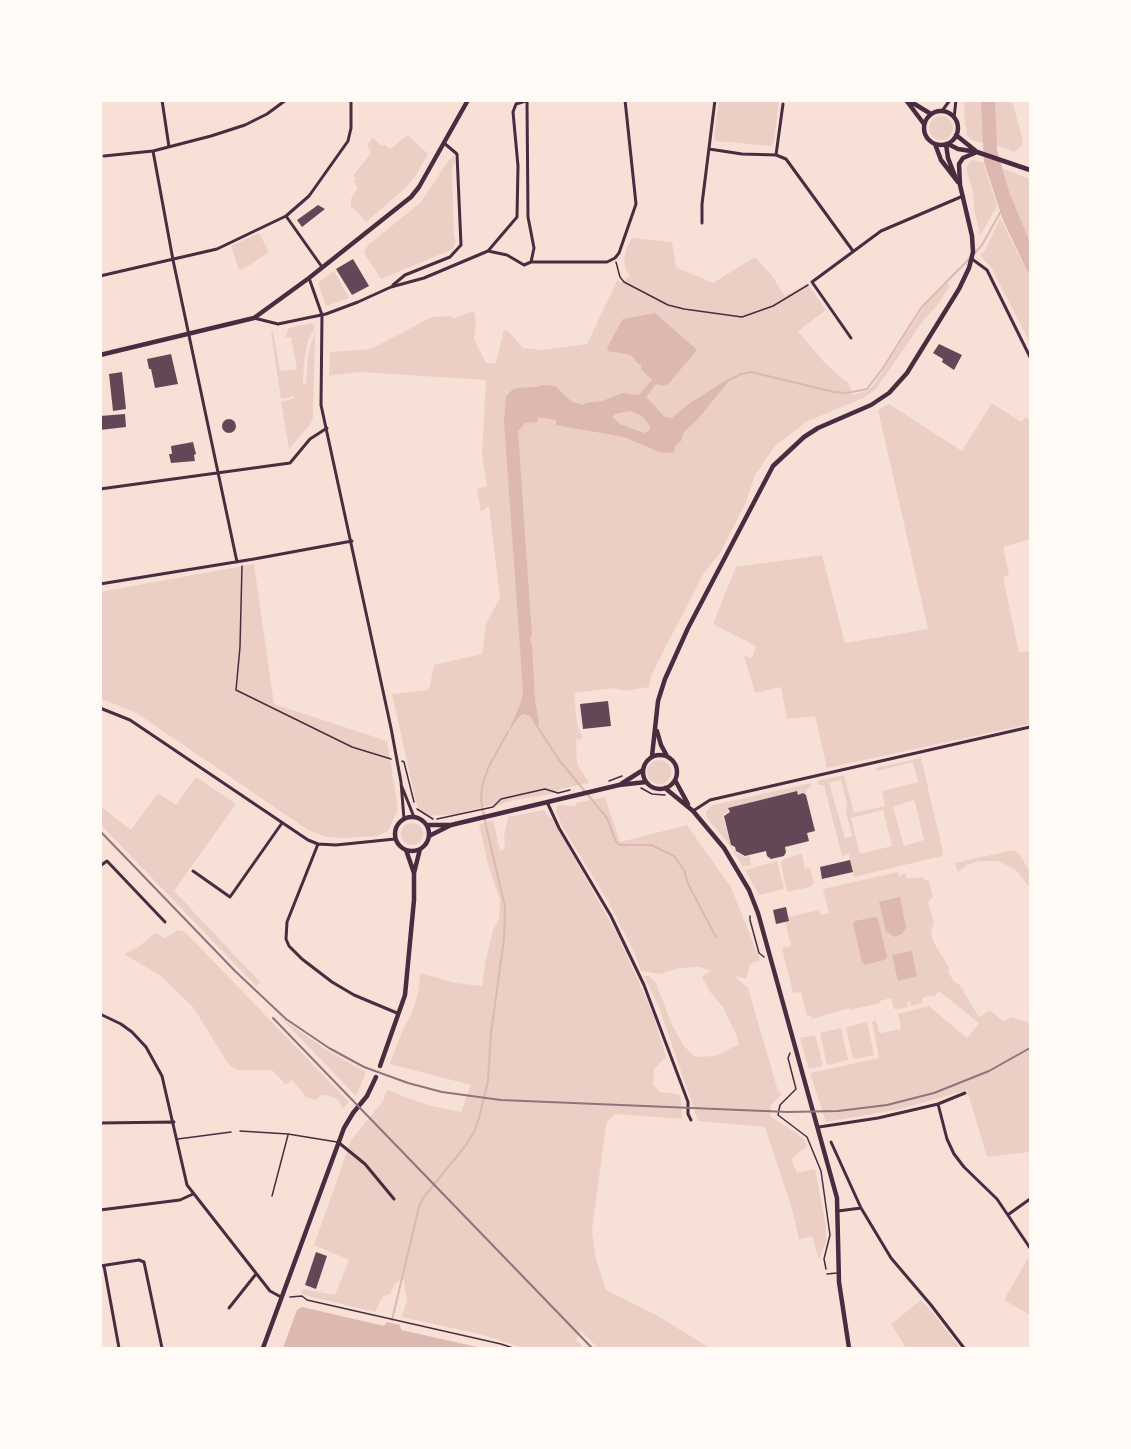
<!DOCTYPE html>
<html>
<head>
<meta charset="utf-8">
<style>
  body { margin:0 }
  #map { position:relative; width:1131px; height:1449px; overflow:hidden; background:#f7e1d7; font-family:"PT Sans Narrow",sans-serif }
  canvas { display:block }
  .frame { position:absolute; inset:0; border:102px solid #fffaf5; pointer-events:none }
</style>
</head>
<body>
<div id="map">
<canvas width="1131" height="1449"></canvas>
<div class="frame"></div>
</div>
<script>
const ctx = document.querySelector('canvas').getContext('2d');
ctx.lineJoin = 'round';
function fillPath(path, color) {
  ctx.fillStyle = color;
  ctx.fill(path, 'evenodd');
}
function poly(rows) {
  const path = new Path2D();
  for (const r of rows) {
    if (r.length === 3) {
      path.moveTo(r[0] + r[2], r[1]);
      path.arc(r[0], r[1], r[2], 0, 2 * Math.PI);
      continue;
    }
    path.moveTo(r[0], r[1]);
    for (let i = 2; i < r.length; i += 2) path.lineTo(r[i], r[i + 1]);
  }
  return path;
}
function trace(path, color, width, dash) {
  ctx.strokeStyle = color;
  ctx.lineWidth = width;
  ctx.lineCap = dash ? 'butt' : 'round';
  ctx.setLineDash(dash || []);
  ctx.stroke(path);
}
const green = poly([
  [719,100,779,101,774,141,771,146,716,141,714,136],
  [965,101,1012,101,1023,141,1022,146,1014,152,999,146,974,141,967,136,964,112],
  [941,128,12],
  [408,135,428,154,414,178,403,190,366,222,351,206,351,199,358,187,354,182,356,179,353,176,371,153,367,145,373,138,381,146,384,144,390,149],
  [454,155,455,163,452,168,454,238,456,240,453,249,381,279,364,253,367,246,421,202,448,161],
  [972,160,983,162,997,206,980,236,974,208,973,190,967,173,967,166],
  [1003,169,1030,179,1030,242,1010,194],
  [1000,218,1030,277,1030,343,992,269,980,255,986,249],
  [259,233,269,252,250,265,239,270,231,246],
  [632,238,672,242,676,267,713,283,755,257,772,276,785,296,807,283,826,310,798,331,824,362,839,376,849,383,852,395,867,391,873,386,923,308,947,283,950,286,936,307,925,318,876,389,863,398,806,422,775,446,755,475,746,502,720,553,704,573,664,650,651,676,649,687,625,691,615,688,574,693,577,725,583,738,576,740,577,763,589,783,560,789,556,793,509,801,495,807,491,805,457,814,429,816,419,810,416,802,392,694,429,690,434,665,482,654,486,624,500,598,489,506,481,512,477,489,487,486,482,454,486,380,359,372,329,376,330,352,371,349,432,317,451,316,453,319,474,311,476,323,474,339,486,363,496,363,504,330,508,331,523,348,542,350,587,344,618,279,620,283,630,276,626,270,624,262,626,249],
  [334,271,349,298,326,306,318,283],
  [311,323,313,324,315,328,308,340,304,363,303,384,306,385,308,354,315,331,313,417,310,425,289,449,281,402,295,398,294,396,281,399,271,332,273,331,280,371,297,369,291,337,285,337,289,328],
  [992,403,1021,422,1026,417,1030,420,1030,539,1003,547,1009,575,1003,577,1019,652,1030,651,1030,724,827,768,815,716,787,719,781,687,755,693,744,656,752,658,756,646,713,624,736,567,822,555,845,643,928,629,878,410,889,404,962,451],
  [254,564,274,704,387,741,398,809,388,831,377,836,344,838,326,837,308,830,135,712,101,699,100,592],
  [921,758,943,852,942,856,854,877,849,854,845,854,845,857,842,856,824,785,819,785,817,781,844,775,854,813,885,806,882,791,918,782,913,762,877,771,876,768],
  [841,780,847,804,846,812,852,836,845,838,829,783],
  [913,800,915,802,924,840,904,846,893,807],
  [883,810,892,846,860,854,851,818],
  [659,772,12],
  [196,777,236,804,174,891,260,982,256,986,101,825,101,807,131,830,158,793,176,805],
  [811,783,811,787,807,789,806,795,803,793,798,795,796,791,729,808,728,812,725,813,723,816,731,846,735,852,745,857,749,856,751,865,743,867,728,843,706,817,706,811,713,805],
  [605,797,620,842,687,825,731,887,760,960,750,964,746,979,733,975,748,988,778,1091,782,1094,771,1105,770,1116,803,1138,807,1146,791,1159,797,1173,815,1169,826,1226,826,1242,819,1260,812,1236,799,1240,792,1209,765,1127,698,1121,660,1010,644,976,649,976,656,983,672,1025,683,1045,695,1057,715,1056,739,1044,735,1032,723,1007,710,992,702,977,705,974,712,971,699,967,679,968,660,974,641,971,636,956,609,903,562,826,556,811,556,807,559,805,576,806,576,803],
  [544,810,548,816,552,818,618,936,653,1014,666,1057,654,1069,653,1084,659,1092,679,1094,681,1100,682,1119,615,1114,606,1124,592,1231,596,1259,606,1290,656,1315,710,1348,598,1348,581,1331,576,1340,584,1348,523,1348,483,1335,402,1317,407,1300,403,1277,394,1285,389,1295,383,1296,375,1312,308,1296,301,1293,303,1289,335,1295,349,1260,314,1245,351,1140,383,1101,387,1090,427,1105,461,1112,471,1085,390,1064,403,1029,411,1015,418,994,420,973,456,983,482,986,486,959,493,930,499,919,500,900,489,868,479,825,493,820,500,851,505,849,504,837,508,817],
  [412,834,11],
  [1014,850,1019,854,1030,872,1030,888,1015,869,997,861,978,861,967,865,958,872,955,863],
  [802,854,805,869,810,868,814,883,810,887,787,892,781,864,783,859],
  [777,861,784,889,759,895,745,870],
  [898,872,899,877,905,873,907,879,921,877,929,881,933,897,928,902,934,923,931,931,933,941,949,968,948,972,955,983,959,984,979,1017,990,1011,1004,1021,1011,1017,1030,1023,1030,1152,987,1157,967,1090,901,1109,826,1122,810,1073,879,1058,872,1021,876,1021,879,1032,881,1033,901,1029,898,1014,929,1006,967,1038,979,1023,939,991,934,997,931,996,922,998,922,1003,911,1006,909,1001,907,1002,908,1007,898,1009,894,1009,891,998,880,1001,880,1003,850,1010,849,1008,812,1019,811,1015,807,1016,801,992,793,993,782,948,791,946,785,921,788,917,819,910,820,915,829,913,823,889],
  [178,930,185,932,349,1102,343,1109,337,1099,330,1096,322,1095,315,1100,306,1097,292,1080,286,1085,272,1070,238,1070,228,1064,194,1008,161,976,124,954,137,948,155,933,165,938],
  [281,1018,328,1051,366,1072,356,1096],
  [867,1022,874,1055,853,1059,846,1027],
  [841,1028,848,1060,827,1065,820,1033],
  [815,1035,823,1066,809,1069,800,1038],
  [1030,1255,1030,1315,1004,1300],
  [921,1300,933,1313,960,1348,906,1348,891,1324]
]);
const water = poly([
  [981,101,995,101,997,150,1010,194,1030,242,1030,277,1003,220,984,162],
  [655,313,697,350,668,384,663,386,656,384,646,397,665,417,672,418,687,405,728,379,729,381,697,420,684,432,681,441,675,446,674,452,669,453,659,452,624,437,556,425,556,420,539,417,537,422,525,423,518,431,530,608,532,633,530,640,532,644,535,701,539,723,537,726,535,725,530,716,524,714,520,716,508,732,521,702,523,691,504,421,506,397,512,390,518,388,536,387,543,385,555,386,572,402,584,405,585,403,602,401,623,393,639,395,652,380,641,369,642,365,638,364,631,355,608,351,607,348,623,319],
  [630,411,642,416,650,426,650,430,644,433,620,424,612,417,615,414],
  [900,897,906,928,902,934,895,937,886,931,879,902],
  [875,917,878,919,887,957,884,960,865,965,862,962,853,924,855,921],
  [912,951,917,976,898,981,892,955],
  [302,1307,384,1326,387,1322,400,1325,401,1330,482,1348,283,1348,297,1310]
]);
const stream = poly([
  [974,254,982,245,1001,211],
  [727,381,741,374,751,372,834,392,847,393,867,389,883,368,921,308,970,258],
  [537,726,559,760,607,818,616,842,620,845,651,845,674,856,684,870,688,884,716,937],
  [392,1320,419,1207,423,1198,466,1145,474,1132,479,1118,488,1081,491,1033,504,939,505,907,486,826,481,800,482,787,488,768,508,732]
]);
const building = poly([
  [318,205,325,209,302,227,297,220],
  [353,259,369,286,352,295,336,269],
  [939,344,962,355,954,370,942,362,943,359,933,353],
  [171,354,178,384,155,388,151,369,149,369,147,359],
  [122,372,126,409,113,411,109,374],
  [125,414,126,427,100,430,100,416],
  [229,426,7],
  [193,442,196,454,194,455,195,461,171,463,169,454,172,454,171,446],
  [608,701,611,726,583,729,580,704],
  [797,791,798,795,803,793,806,795,815,831,807,833,809,841,785,847,786,852,784,856,771,859,767,856,766,851,745,856,736,851,735,847,731,845,724,816,730,812,728,808],
  [850,860,853,872,822,879,820,867],
  [786,907,789,921,776,924,773,910],
  [316,1252,327,1256,316,1289,305,1285]
]);
const path = poly([
  [616,262,620,277,624,282,668,305,684,309,742,317,773,306,808,285],
  [242,566,240,647,236,690,352,747,391,759],
  [402,761,404,762,414,802],
  [609,781,622,776],
  [641,788,652,794,665,795],
  [417,809,433,819],
  [437,819,493,807,501,799,545,789,558,793,570,790],
  [750,916,750,920,759,953,764,957],
  [790,1053,788,1058,796,1089,780,1105,778,1115,807,1137,821,1171,830,1235,824,1259,826,1269],
  [290,1297,302,1296,307,1300,501,1344,513,1348]
]);
const service = poly([
  [240,1131,288,1134,337,1142],
  [178,1139,231,1132],
  [272,1196,288,1135],
  [827,1274,837,1273]
]);
const minor = poly([
  [162,100,169,147],
  [527,100,528,217,534,248,531,262],
  [783,104,776,155,786,159,853,251],
  [942,111,950,100],
  [954,118,956,100],
  [709,149,742,154,776,155],
  [153,151,173,260,237,562],
  [104,156,153,151,211,136,245,125,267,114,286,100],
  [286,216,322,267],
  [702,223,702,204,715,100],
  [488,251,517,217,518,166,513,112,516,104,529,100],
  [972,259,987,270,1030,357],
  [100,276,217,249,286,216,309,196,348,141,351,128,351,100],
  [309,278,322,315,321,405,391,728,401,782,404,819],
  [393,285,405,275,450,257,461,245,457,154,444,143],
  [254,318,278,324,326,314,358,302,391,287,424,278,488,251,507,255,524,265,531,262,607,262,615,258,619,253,636,204,625,100],
  [851,338,812,282,881,231,963,196],
  [100,489,290,463,310,439,327,428],
  [100,584,254,559,352,541],
  [100,708,130,720,308,840,318,844,336,845,395,839],
  [402,787,414,817],
  [547,802,559,828,611,916,644,985,688,1102,688,1114,691,1120],
  [693,811,710,800,1030,727],
  [318,844,287,922,286,939,289,946,302,959,332,982,354,995,397,1013],
  [100,866,107,861,165,922],
  [193,871,230,897,282,823],
  [100,1014,121,1024,132,1032,146,1047,162,1076,187,1185,270,1291,281,1297],
  [938,1104,947,1139,954,1154,964,1167,997,1199,1030,1248],
  [100,1123,174,1122],
  [819,1127,878,1118,917,1109,938,1104,965,1093],
  [338,1142,365,1164,394,1199],
  [831,1142,861,1208],
  [100,1210,180,1200,193,1194],
  [838,1211,861,1208,891,1258,931,1305,964,1348],
  [1009,1214,1030,1199],
  [100,1266,139,1260,144,1262,162,1348],
  [104,1266,119,1348],
  [229,1308,256,1274]
]);
const tertiary = poly([
  [906,100,924,124],
  [908,100,931,114],
  [941,128,17],
  [956,135,977,152],
  [935,144,941,160,958,182],
  [946,144,948,158,955,176],
  [948,144,958,149,977,152,1030,170],
  [657,731,661,745,667,756],
  [660,772,17],
  [652,756,658,701,665,679,688,628,773,466,804,437,818,428,871,405,889,393,907,373,959,289,969,268,973,252,972,236,960,185,959,164,963,158,977,152],
  [675,780,688,804],
  [621,784,643,770],
  [665,788,693,811,724,848,749,890,758,913,837,1198,839,1282,849,1348],
  [412,834,17],
  [427,825,449,825],
  [429,836,451,825,619,785,646,782],
  [406,850,414,873],
  [380,1066,405,995,414,900,414,873,420,849],
  [263,1348,344,1128,353,1113,367,1096,376,1077]
]);
const secondary = poly([
  [100,355,254,318,309,278,411,197,419,187,468,100]
]);
const rail = poly([
  [100,831,235,971,286,1019,329,1048,364,1067,408,1083,442,1092,501,1100,788,1112,838,1111,887,1105,934,1093,989,1071,1030,1048],
  [273,1018,592,1348]
]);
fillPath(green, '#ebcfc5');
fillPath(water, '#dcb8b0');
trace(stream, '#dcb8b0', 2);
fillPath(building, '#644757');
trace(path, '#4a2c40', 1.5);
trace(service, '#4a2c40', 1.5);
trace(minor, '#4a2c40', 3);
trace(tertiary, '#4a2c40', 4.5);
trace(secondary, '#4a2c40', 4.5);
trace(rail, '#8f747c', 2);
</script>
</body>
</html>
